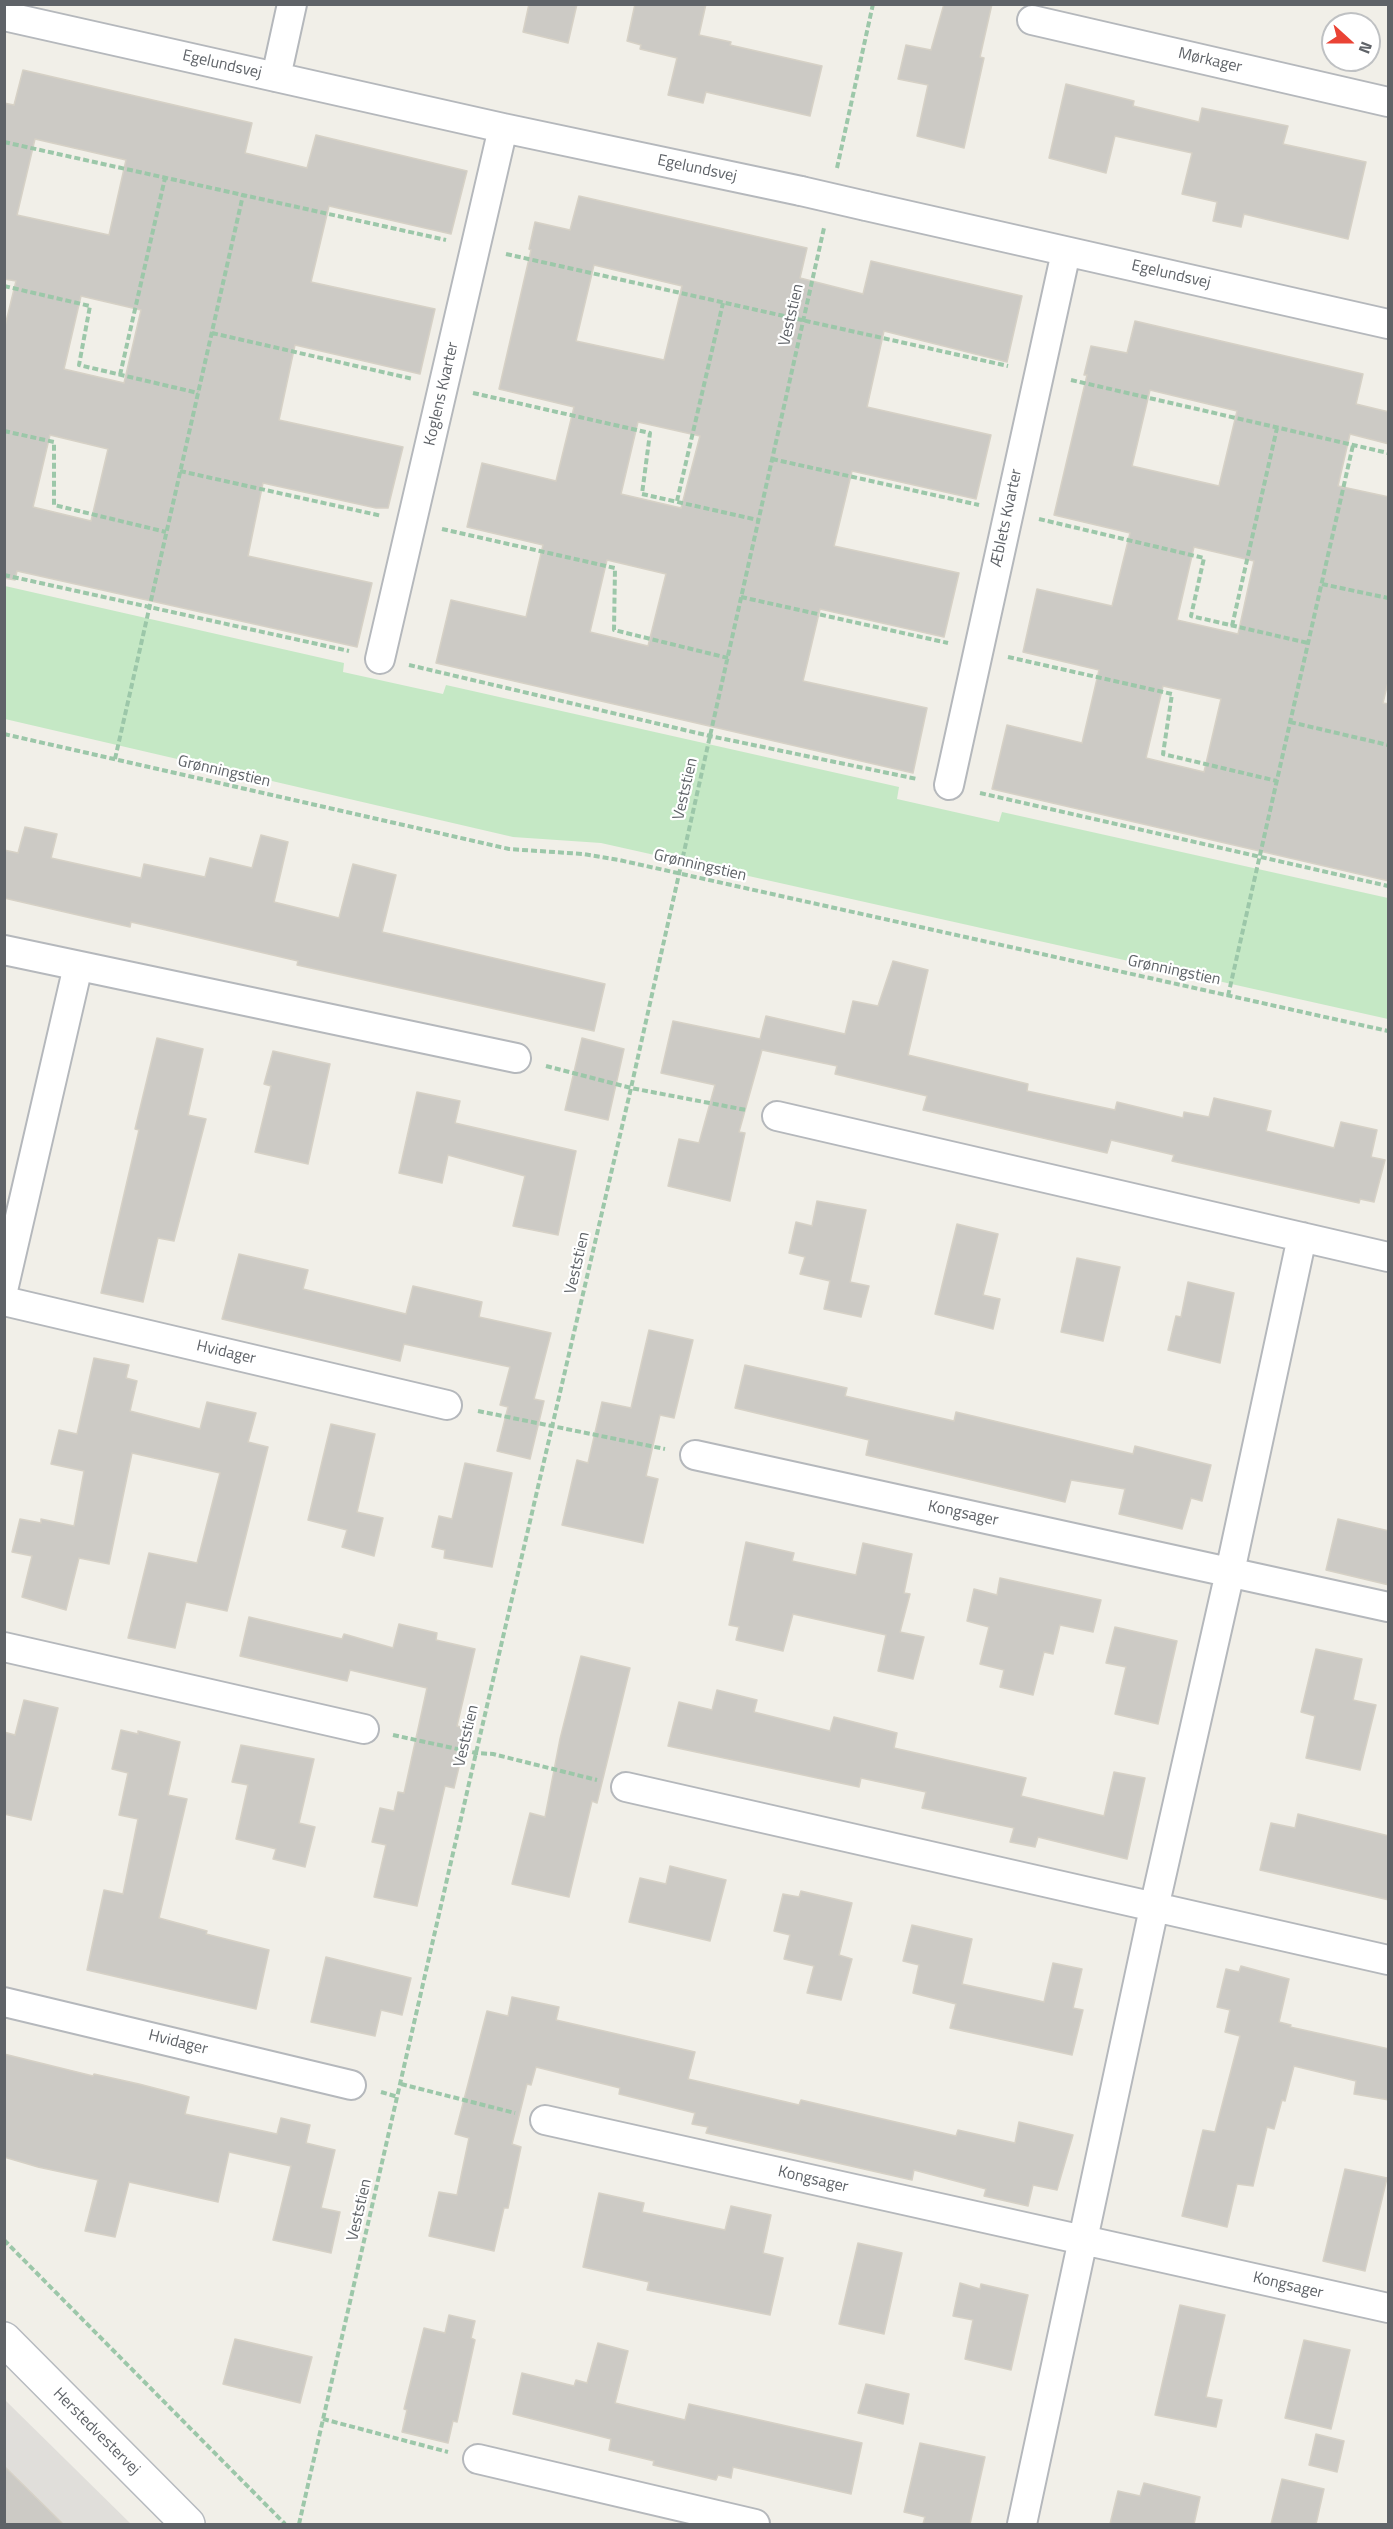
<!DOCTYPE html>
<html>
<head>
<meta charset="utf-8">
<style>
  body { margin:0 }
  #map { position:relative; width:1393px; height:2529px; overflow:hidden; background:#f1efe8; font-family:"Titillium Web",sans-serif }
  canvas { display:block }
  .frame { position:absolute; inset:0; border:6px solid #5f6368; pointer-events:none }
  .north { position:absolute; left:1321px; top:12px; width:60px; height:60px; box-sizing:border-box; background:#fff; border:2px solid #bfc1c3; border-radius:50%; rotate:111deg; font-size:16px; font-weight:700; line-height:24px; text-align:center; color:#5f6368 }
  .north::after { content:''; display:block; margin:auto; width:21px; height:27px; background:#ea4335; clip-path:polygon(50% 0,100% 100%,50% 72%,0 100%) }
</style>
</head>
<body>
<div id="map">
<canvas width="1393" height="2529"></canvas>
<div class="frame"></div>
<div class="north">N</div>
</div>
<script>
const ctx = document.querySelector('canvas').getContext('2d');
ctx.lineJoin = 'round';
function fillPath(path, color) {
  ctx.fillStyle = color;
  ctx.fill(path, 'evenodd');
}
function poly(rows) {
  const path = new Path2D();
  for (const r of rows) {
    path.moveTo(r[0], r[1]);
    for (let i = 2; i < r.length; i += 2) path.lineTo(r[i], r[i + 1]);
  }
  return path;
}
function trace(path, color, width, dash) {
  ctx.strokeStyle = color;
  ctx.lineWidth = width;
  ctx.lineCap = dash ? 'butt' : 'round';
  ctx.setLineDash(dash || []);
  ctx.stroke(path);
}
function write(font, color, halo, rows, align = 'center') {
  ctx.font = font + ' "Titillium Web",sans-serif';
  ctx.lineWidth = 4.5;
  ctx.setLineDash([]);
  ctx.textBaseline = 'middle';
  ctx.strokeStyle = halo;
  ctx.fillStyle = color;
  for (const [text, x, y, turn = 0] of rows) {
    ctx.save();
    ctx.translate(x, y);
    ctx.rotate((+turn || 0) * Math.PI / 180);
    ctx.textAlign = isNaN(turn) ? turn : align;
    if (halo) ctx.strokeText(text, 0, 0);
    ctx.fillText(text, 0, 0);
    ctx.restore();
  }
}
const industrial = poly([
  [5,2400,131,2524,5,2524]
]);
const green = poly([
  [5,586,344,663,343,672,443,694,446,685,899,787,897,799,999,822,1002,812,1388,898,1388,1019,601,843,513,837,5,719]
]);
const building = poly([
  [529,4,577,4,568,43,523,32,529,4],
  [635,4,706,4,699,35,731,42,730,45,822,66,810,116,706,92,703,103,668,95,677,58,640,49,641,45,627,41,635,4],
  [944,4,992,4,980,57,984,58,964,148,917,136,928,85,898,79,906,45,931,50,944,4],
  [23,70,252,123,245,153,307,168,316,135,467,171,451,234,329,206,311,282,435,309,420,374,295,345,279,420,403,447,388,508,376,508,263,483,248,556,372,583,357,647,17,571,15,580,4,578,4,330,16,281,4,279,4,103,14,105,23,70],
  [35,139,126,160,109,235,17,215,35,139],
  [81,296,141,310,124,383,64,369,81,296],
  [50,435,108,449,91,521,33,507,50,435],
  [1066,84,1134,101,1133,106,1199,122,1202,108,1288,126,1283,144,1366,162,1348,239,1244,214,1241,227,1213,221,1217,202,1182,194,1192,153,1115,136,1106,173,1049,158,1066,84],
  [579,196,807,248,800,278,863,294,871,261,1022,296,1007,362,884,331,867,407,991,435,976,499,852,471,834,546,959,573,944,637,820,609,803,681,927,708,913,773,436,663,451,600,526,617,543,545,467,527,482,463,556,481,574,407,499,389,531,250,529,249,535,222,570,230,579,196],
  [594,265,682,286,664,360,576,341,594,265],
  [638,422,700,436,681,508,621,494,638,422],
  [607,560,666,574,648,646,590,632,607,560],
  [1135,321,1363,374,1356,404,1389,412,1389,444,1350,434,1338,486,1389,497,1389,678,1383,703,1389,704,1389,881,992,789,1007,725,1082,743,1099,670,1023,652,1037,589,1112,606,1130,533,1054,515,1087,375,1084,375,1091,346,1127,353,1135,321],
  [1150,390,1237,411,1219,486,1132,466,1150,390],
  [1194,547,1254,561,1238,634,1177,620,1194,547],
  [1163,686,1221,699,1204,772,1146,758,1163,686],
  [25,827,57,834,51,858,141,878,144,864,205,877,210,858,252,868,261,835,288,842,274,902,339,918,353,864,396,875,382,932,605,984,594,1031,297,965,298,961,166,930,131,922,130,927,4,898,4,850,18,853,25,827],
  [893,961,928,970,908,1055,1028,1084,1027,1091,1115,1110,1117,1102,1183,1118,1184,1112,1209,1117,1214,1098,1271,1111,1266,1131,1334,1148,1341,1122,1377,1130,1371,1157,1385,1160,1374,1202,1360,1199,1359,1203,1172,1161,1174,1155,1111,1140,1107,1153,923,1110,927,1096,835,1074,837,1066,762,1050,739,1132,745,1133,730,1201,668,1186,679,1139,699,1143,715,1085,661,1073,673,1021,760,1039,766,1016,845,1034,853,1001,878,1006,893,961],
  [157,1038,203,1049,188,1115,206,1119,174,1241,158,1238,143,1302,101,1293,139,1130,135,1129,157,1038],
  [582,1038,624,1049,608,1120,565,1110,582,1038],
  [273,1051,330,1064,308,1164,255,1152,271,1086,264,1084,273,1051],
  [417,1092,460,1101,455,1123,576,1151,558,1235,513,1226,525,1176,448,1155,442,1183,399,1173,417,1092],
  [817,1201,866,1210,850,1282,869,1286,861,1317,824,1309,830,1281,800,1274,805,1257,789,1253,796,1222,812,1226,817,1201],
  [957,1224,998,1234,983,1295,1000,1299,993,1329,935,1314,957,1224],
  [239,1254,308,1270,303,1289,406,1314,413,1286,482,1302,479,1317,551,1333,534,1399,544,1401,530,1459,497,1451,508,1407,500,1405,510,1367,404,1344,400,1361,222,1319,239,1254],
  [1077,1258,1120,1267,1103,1341,1061,1332,1077,1258],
  [1188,1282,1234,1293,1220,1363,1168,1350,1176,1316,1181,1317,1188,1282],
  [649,1330,693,1340,674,1418,660,1415,646,1476,658,1479,643,1543,562,1525,577,1460,588,1463,602,1402,631,1408,649,1330],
  [94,1358,129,1365,126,1378,137,1381,130,1411,200,1429,207,1402,256,1413,248,1442,268,1447,227,1611,186,1602,175,1648,128,1638,149,1553,197,1563,220,1473,132,1453,109,1564,79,1558,66,1610,22,1597,32,1556,12,1552,20,1519,41,1523,41,1519,74,1526,84,1471,51,1464,59,1430,77,1434,94,1358],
  [745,1365,847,1388,845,1396,954,1421,956,1412,1133,1454,1135,1446,1211,1465,1202,1501,1191,1498,1182,1529,1119,1514,1125,1489,1071,1480,1065,1502,866,1455,869,1440,735,1408,745,1365],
  [331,1424,375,1434,357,1512,383,1518,374,1556,342,1547,347,1530,308,1520,331,1424],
  [465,1463,512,1473,492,1567,444,1558,445,1550,432,1547,439,1516,452,1519,465,1463],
  [1338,1519,1389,1531,1389,1585,1326,1570,1338,1519],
  [746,1542,794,1553,792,1561,856,1575,863,1543,912,1554,904,1593,910,1594,900,1632,924,1637,913,1679,878,1671,886,1635,793,1614,783,1651,736,1640,739,1627,729,1625,746,1542],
  [1000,1578,1101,1600,1093,1632,1060,1625,1053,1654,1044,1652,1033,1695,1000,1687,1004,1670,980,1664,989,1627,967,1621,974,1589,997,1595,1000,1578],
  [249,1617,342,1639,344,1634,393,1648,399,1624,437,1633,436,1640,475,1649,457,1726,468,1729,454,1788,445,1786,417,1906,374,1897,386,1845,372,1842,380,1808,394,1811,398,1792,404,1793,427,1688,350,1670,347,1681,240,1656,249,1617],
  [1115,1627,1177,1641,1158,1724,1115,1714,1126,1667,1106,1663,1115,1627],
  [1316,1649,1362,1659,1353,1700,1376,1705,1360,1770,1306,1758,1315,1716,1301,1712,1316,1649],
  [581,1656,630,1668,597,1803,592,1801,569,1897,512,1884,530,1813,545,1817,560,1739,581,1656],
  [717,1690,757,1700,754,1712,830,1731,834,1717,897,1733,894,1748,1026,1778,1021,1796,1104,1816,1114,1772,1145,1778,1127,1859,1038,1837,1035,1847,1010,1842,1014,1828,922,1808,926,1792,861,1778,859,1787,668,1746,679,1702,712,1710,717,1690],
  [24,1700,58,1708,31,1820,4,1814,4,1732,15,1735,24,1700],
  [121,1730,138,1734,138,1731,180,1742,168,1795,187,1799,159,1918,207,1931,206,1934,269,1950,256,2009,87,1970,104,1890,123,1894,138,1819,119,1815,128,1773,112,1769,121,1730],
  [241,1745,314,1759,299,1823,315,1827,305,1867,273,1859,276,1849,236,1839,248,1785,232,1782,241,1745],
  [1298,1814,1389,1836,1389,1900,1260,1870,1271,1823,1295,1828,1298,1814],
  [670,1866,726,1880,710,1941,629,1922,640,1878,666,1884,670,1866],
  [801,1891,852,1903,839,1955,852,1959,841,2000,807,1993,814,1966,784,1959,790,1935,774,1931,783,1894,799,1897,801,1891],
  [912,1925,972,1939,962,1984,1044,2002,1053,1963,1082,1969,1073,2008,1083,2010,1072,2055,950,2028,956,2004,913,1993,919,1965,903,1961,912,1925],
  [326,1957,411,1978,402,2015,381,2010,375,2036,311,2022,326,1957],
  [1241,1966,1289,1979,1279,2022,1291,2025,1290,2027,1389,2049,1389,2100,1354,2094,1356,2081,1294,2066,1285,2101,1282,2100,1274,2129,1267,2127,1253,2186,1237,2184,1227,2227,1182,2216,1203,2130,1215,2132,1240,2036,1225,2032,1230,2010,1217,2007,1226,1969,1239,1972,1241,1966],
  [512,1997,559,2007,556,2020,695,2052,688,2079,799,2105,801,2100,956,2136,958,2130,1015,2143,1019,2122,1073,2135,1057,2190,1033,2185,1028,2206,984,2196,986,2189,914,2170,912,2180,706,2133,708,2127,692,2124,695,2113,619,2094,620,2088,536,2067,531,2085,527,2084,512,2144,521,2147,508,2208,504,2208,494,2251,429,2236,439,2192,457,2195,469,2138,455,2134,487,2011,508,2016,512,1997],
  [4,2054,93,2076,94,2074,139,2084,189,2097,185,2114,277,2134,281,2118,310,2125,306,2143,335,2150,321,2208,340,2212,331,2253,273,2240,291,2166,229,2152,218,2202,129,2182,115,2237,85,2231,98,2180,38,2167,4,2157,4,2054],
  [1345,2169,1387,2178,1365,2271,1323,2261,1345,2169],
  [599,2193,644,2203,642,2212,725,2230,731,2206,771,2215,763,2253,783,2258,770,2315,647,2290,649,2282,583,2267,599,2193],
  [858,2243,902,2253,884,2334,839,2324,858,2243],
  [960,2283,980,2289,981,2284,1028,2295,1011,2370,965,2359,973,2320,953,2316,960,2283],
  [1180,2305,1225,2315,1206,2397,1222,2400,1216,2427,1155,2415,1180,2305],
  [449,2315,475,2321,471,2338,475,2340,457,2422,453,2421,448,2443,402,2432,407,2410,404,2409,424,2328,445,2333,449,2315],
  [235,2339,312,2357,300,2403,223,2384,235,2339],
  [1304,2340,1350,2350,1331,2429,1285,2418,1304,2340],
  [598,2343,628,2351,615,2403,685,2420,689,2404,862,2443,851,2494,733,2467,731,2478,718,2475,716,2480,653,2465,654,2461,609,2450,611,2439,513,2414,522,2373,574,2386,576,2380,587,2383,598,2343],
  [866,2384,909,2394,903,2424,858,2413,866,2384],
  [1316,2434,1344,2441,1337,2472,1309,2465,1316,2434],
  [920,2443,985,2457,970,2524,923,2524,925,2517,904,2512,920,2443],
  [4,2466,63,2524,4,2524,4,2466],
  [1282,2479,1324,2489,1316,2524,1271,2524,1282,2479],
  [1144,2483,1200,2497,1194,2524,1110,2524,1118,2491,1140,2496,1144,2483]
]);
const path = poly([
  [4,142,446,240],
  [837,168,873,4],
  [506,254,1008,366],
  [4,286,90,306,79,365,198,393],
  [212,333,413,379],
  [120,375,165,178],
  [1071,380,1388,453],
  [473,393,650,433,642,494,758,520],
  [4,431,54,442,54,505,166,532],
  [772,459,979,505],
  [180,471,382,516],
  [677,501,723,303],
  [1039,519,1204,558,1191,616,1308,643],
  [442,529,615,568,614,630,728,658],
  [4,575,349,651],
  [1322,584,1388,598],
  [741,597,948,643],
  [1232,626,1277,428],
  [1008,657,1172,694,1163,754,1277,781],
  [409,665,710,736,917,779],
  [1290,722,1388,745],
  [4,734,509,849,583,854,619,860,1388,1031],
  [115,759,243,195],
  [980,793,1388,886],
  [1228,996,1353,445],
  [546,1066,631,1088,746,1110],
  [478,1411,665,1449],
  [393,1735,476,1753,493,1754,597,1780],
  [401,2084,515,2113],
  [381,2092,398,2097],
  [4,2240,285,2524],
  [323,2419,448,2452],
  [299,2524,476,1753,631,1088,824,228]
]);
const street = poly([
  [4,16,503,128,801,191],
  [1032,20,1388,102],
  [276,77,292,4],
  [866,206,1388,324],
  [380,659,503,128],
  [949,785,1066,252],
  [4,950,516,1058],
  [777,1116,1388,1257],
  [4,1286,78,966],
  [4,1301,447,1405],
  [695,1455,1388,1607],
  [4,1647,364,1729],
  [626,1787,1388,1960],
  [4,2002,351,2085],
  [545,2120,1388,2308],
  [478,2459,755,2524],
  [1022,2524,1154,1908,1230,1572,1302,1237]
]);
const secondary = poly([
  [4,2339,188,2524]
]);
const streetBridge = poly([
  [801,191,866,206]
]);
const streetNames = [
  ["Mørkager",1210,61,13],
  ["Egelundsvej",222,65,13],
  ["Egelundsvej",697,169,12],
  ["Egelundsvej",1171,275,13],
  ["Veststien",792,315,-77],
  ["Koglens Kvarter",442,394,-77],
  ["Æblets Kvarter",1007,518,-78],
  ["Grønningstien",224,772,13],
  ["Veststien",686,789,-77],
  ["Grønningstien",700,866,13],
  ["Grønningstien",1174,971,12],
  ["Veststien",578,1263,-77],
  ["Hvidager",226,1353,13],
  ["Kongsager",963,1514,12],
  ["Veststien",467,1736,-77],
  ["Hvidager",178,2043,14],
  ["Kongsager",813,2180,13],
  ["Veststien",360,2210,-77],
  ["Kongsager",1288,2286,13],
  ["Herstedvestervej",96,2432,45]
];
fillPath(industrial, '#e0deda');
fillPath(green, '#c5e8c5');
fillPath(building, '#cccac5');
trace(building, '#d6d1c6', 1.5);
trace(street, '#b5b8bc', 32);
trace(secondary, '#b6babf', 36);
trace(path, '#9cc7a9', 4, [6, 3]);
trace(street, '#fff', 28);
trace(secondary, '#fff', 33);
trace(streetBridge, '#b5b8bc', 32, []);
trace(streetBridge, '#fff', 28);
write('16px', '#5f6368', '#fff', streetNames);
</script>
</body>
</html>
